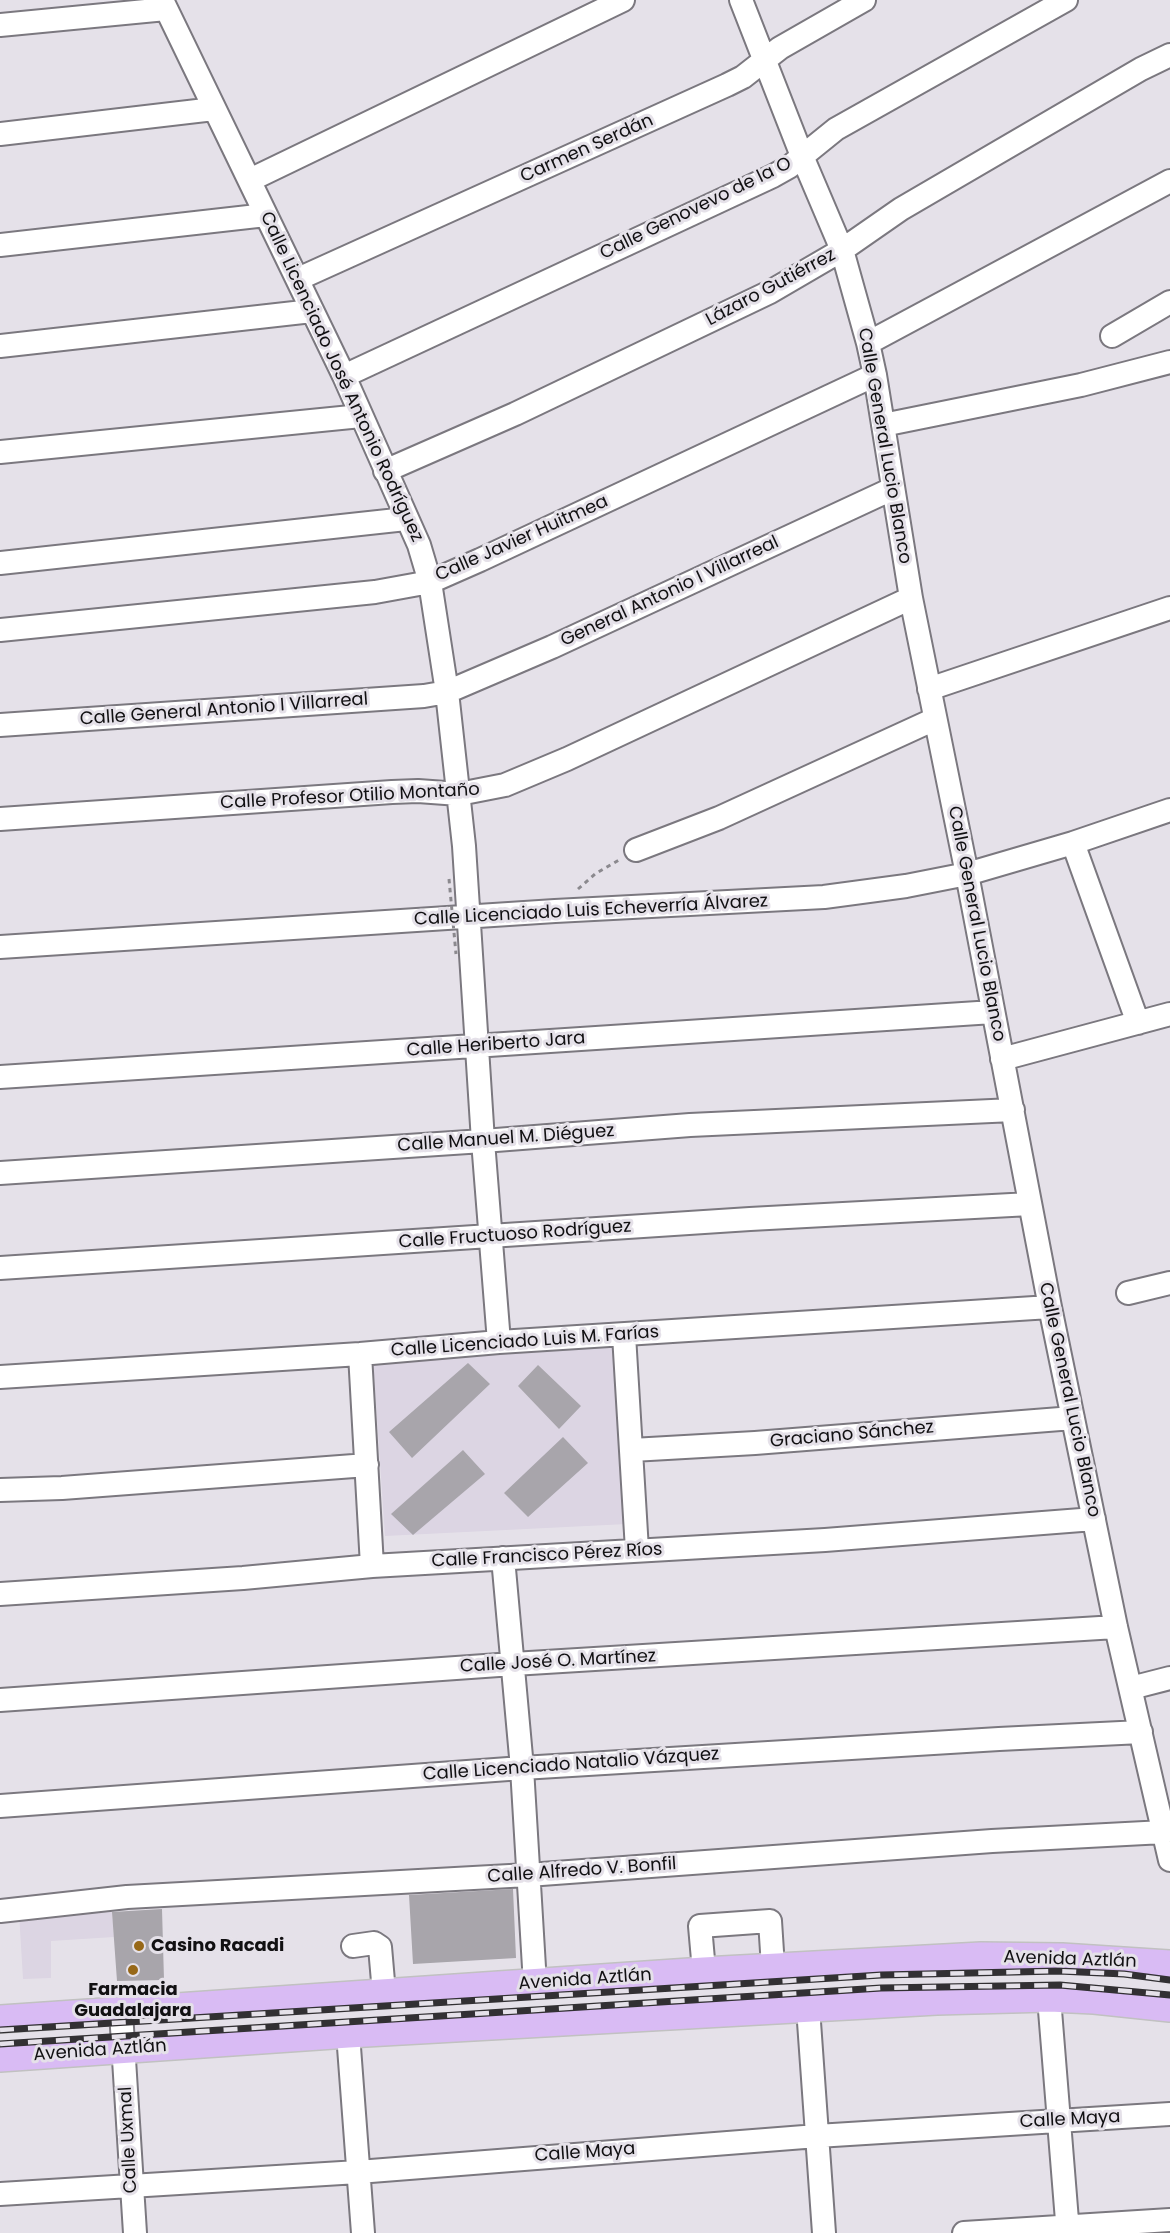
<!DOCTYPE html>
<html>
<head>
<meta charset="utf-8">
<style>
  body { margin:0 }
  canvas { display:block; background:#e5e1e9 }
</style>
</head>
<body>
<canvas width="1170" height="2233"></canvas>
<script>
const ctx = document.querySelector('canvas').getContext('2d');
ctx.lineJoin = 'round';
function fillPath(path, color) {
  ctx.fillStyle = color;
  ctx.fill(path, 'evenodd');
}
function poly(rows) {
  const path = new Path2D();
  for (const r of rows) {
    path.moveTo(r[0], r[1]);
    for (let i = 2; i < r.length; i += 2) path.lineTo(r[i], r[i + 1]);
  }
  return path;
}
function trace(path, color, width, dash) {
  ctx.strokeStyle = color;
  ctx.lineWidth = width;
  ctx.lineCap = dash ? 'butt' : 'round';
  ctx.setLineDash(dash || []);
  ctx.stroke(path);
}
function write(font, color, halo, rows, align = 'center') {
  ctx.font = font + ' Poppins,sans-serif';
  ctx.lineWidth = 6;
  ctx.setLineDash([]);
  ctx.textBaseline = 'middle';
  ctx.strokeStyle = halo;
  ctx.fillStyle = color;
  for (const [text, x, y, turn = 0] of rows) {
    ctx.save();
    ctx.translate(x, y);
    ctx.rotate((+turn || 0) * Math.PI / 180);
    ctx.textAlign = isNaN(turn) ? turn : align;
    if (halo) ctx.strokeText(text, 0, 0);
    ctx.fillText(text, 0, 0);
    ctx.restore();
  }
}
const built = poly([
  [616,1341,627,1524,385,1536,373,1360],
  [112,1912,114,1937,51,1941,51,1978,23,1979,19,1913]
]);
const building = poly([
  [468,1363,490,1384,412,1458,389,1432],
  [538,1365,581,1406,559,1429,518,1386],
  [563,1437,588,1463,528,1517,504,1493],
  [463,1450,485,1474,413,1535,391,1514],
  [513,1889,516,1958,413,1964,409,1895],
  [162,1909,164,1980,117,1981,112,1912]
]);
const path = poly([
  [578,889,595,874,619,860]
]);
const minor = poly([
  [162,0,344,376,419,545,430,582,447,692,464,846,483,1141,499,1342],
  [741,0,802,156,842,250,868,343,875,375,911,598,967,874,1050,1307,1116,1627,1170,1860],
  [0,25,166,9],
  [0,134,214,109],
  [250,180,623,0],
  [0,245,266,215],
  [298,279,727,85,743,77,780,48,864,0],
  [1112,336,1170,302],
  [868,343,1170,181],
  [0,346,312,311],
  [344,376,773,176,789,167,836,129,1066,0],
  [883,425,1081,385,1170,362],
  [0,452,361,416],
  [385,471,515,414,770,292,842,250,901,209,1141,69,1170,55],
  [0,563,406,519],
  [0,630,375,592,430,582,480,560,875,375],
  [929,689,1170,608],
  [0,725,424,696,447,692,552,647,892,489],
  [0,819,392,792,418,791,459,794,505,785,567,759,911,598],
  [1073,843,1138,1023],
  [636,850,719,818,935,719],
  [0,947,555,911,824,897,906,886,967,874,1073,843,1170,810],
  [1002,1059,1170,1014],
  [0,1077,993,1012],
  [0,1173,483,1141,690,1125,1013,1110],
  [0,1268,750,1219,1030,1204],
  [1128,1293,1170,1283],
  [624,1335,637,1550],
  [360,1354,372,1566],
  [0,1377,360,1354,499,1342,1050,1307],
  [632,1450,755,1443,1073,1418],
  [0,1490,62,1488,367,1465],
  [503,1558,522,1768,535,1984],
  [0,1594,243,1578,372,1566,825,1540,1094,1519],
  [1131,1688,1170,1678],
  [0,1700,513,1664,1116,1627],
  [0,1806,522,1768,999,1739,1141,1732],
  [0,1911,127,1897,528,1875,992,1841,1164,1832],
  [353,1946,374,1943,380,1947,384,1993],
  [704,1971,700,1926,770,1921,773,1967],
  [1049,1998,1068,2233],
  [808,2008,824,2233],
  [121,2012,135,2233],
  [348,2034,363,2233],
  [0,2194,358,2172,817,2136,1170,2114],
  [964,2233,1170,2220]
]);
const major = poly([
  [0,2019,704,1971,981,1956,1062,1957,1170,1964],
  [0,2058,348,2034,937,2001,1049,1998,1094,2000,1170,2008]
]);
const rail = poly([
  [0,2030,881,1975,1059,1971,1124,1974,1170,1980],
  [0,2044,881,1988,1060,1985,1170,1995]
]);
const pathBridge = poly([
  [449,879,456,954]
]);
const markers = [
  [139,1946,6,"#976818"],
  [133,1970,6,"#976818"]
];
const streetNames = [
  ["Carmen Serdán",587,149,-24],
  ["Calle Genovevo de la O",696,209,-26],
  ["Lázaro Gutiérrez",771,288,-28],
  ["Calle Licenciado José Antonio Rodríguez",341,377,65],
  ["Calle General Lucio Blanco",884,446,80],
  ["Calle Javier Huitmea",522,539,-24],
  ["General Antonio I Villarreal",670,592,-25],
  ["Calle General Antonio I Villarreal",224,710,-4],
  ["Calle Profesor Otilio Montaño",350,797,-3],
  ["Calle Licenciado Luis Echeverría Álvarez",591,911,-3],
  ["Calle General Lucio Blanco",976,924,79],
  ["Calle Heriberto Jara",496,1045,-4],
  ["Calle Manuel M. Diéguez",506,1139,-4],
  ["Calle Fructuoso Rodríguez",515,1235,-4],
  ["Calle Licenciado Luis M. Farías",525,1342,-4],
  ["Calle General Lucio Blanco",1069,1400,78],
  ["Graciano Sánchez",852,1435,-5],
  ["Calle Francisco Pérez Ríos",547,1556,-3],
  ["Calle José O. Martínez",558,1662,-3],
  ["Calle Licenciado Natalio Vázquez",571,1765,-4],
  ["Calle Alfredo V. Bonfil",582,1871,-4],
  ["Avenida Aztlán",1070,1960,2],
  ["Avenida Aztlán",585,1980,-4],
  ["Avenida Aztlán",100,2051,-4],
  ["Calle Maya",1070,2120,-3],
  ["Calle Uxmal",129,2140,-93],
  ["Calle Maya",585,2153,-4]
];
const poiNames = [
  ["Casino Racadi",151,1946],
  ["Farmacia",133,1990,"center"],
  ["Guadalajara",133,2011,"center"]
];
fillPath(built, '#dcd5e3');
fillPath(building, '#a8a5ab');
trace(minor, '#7b787f', 26);
trace(major, '#c1c1c1', 30);
trace(path, '#8b898e', 3, [4.5, 4.5]);
trace(minor, '#fff', 22);
trace(major, '#d9bbf4', 27);
trace(rail, '#323033', 7);
trace(rail, '#e5e1e9', 4.5, [14]);
trace(pathBridge, '#8b898e', 3, [4.5, 4.5]);
for (const [x, y, r, color] of markers) {
  const dot = new Path2D();
  dot.arc(x, y, r, 0, 2 * Math.PI);
  ctx.fillStyle = color;
  ctx.fill(dot);
  trace(dot, '#e5e1e9', 2);
}
write('18px', '#111012', '#e5e1e9', streetNames);
write('bold 18px', '#111012', '#e5e1e9', poiNames, 'left');
</script>
</body>
</html>
